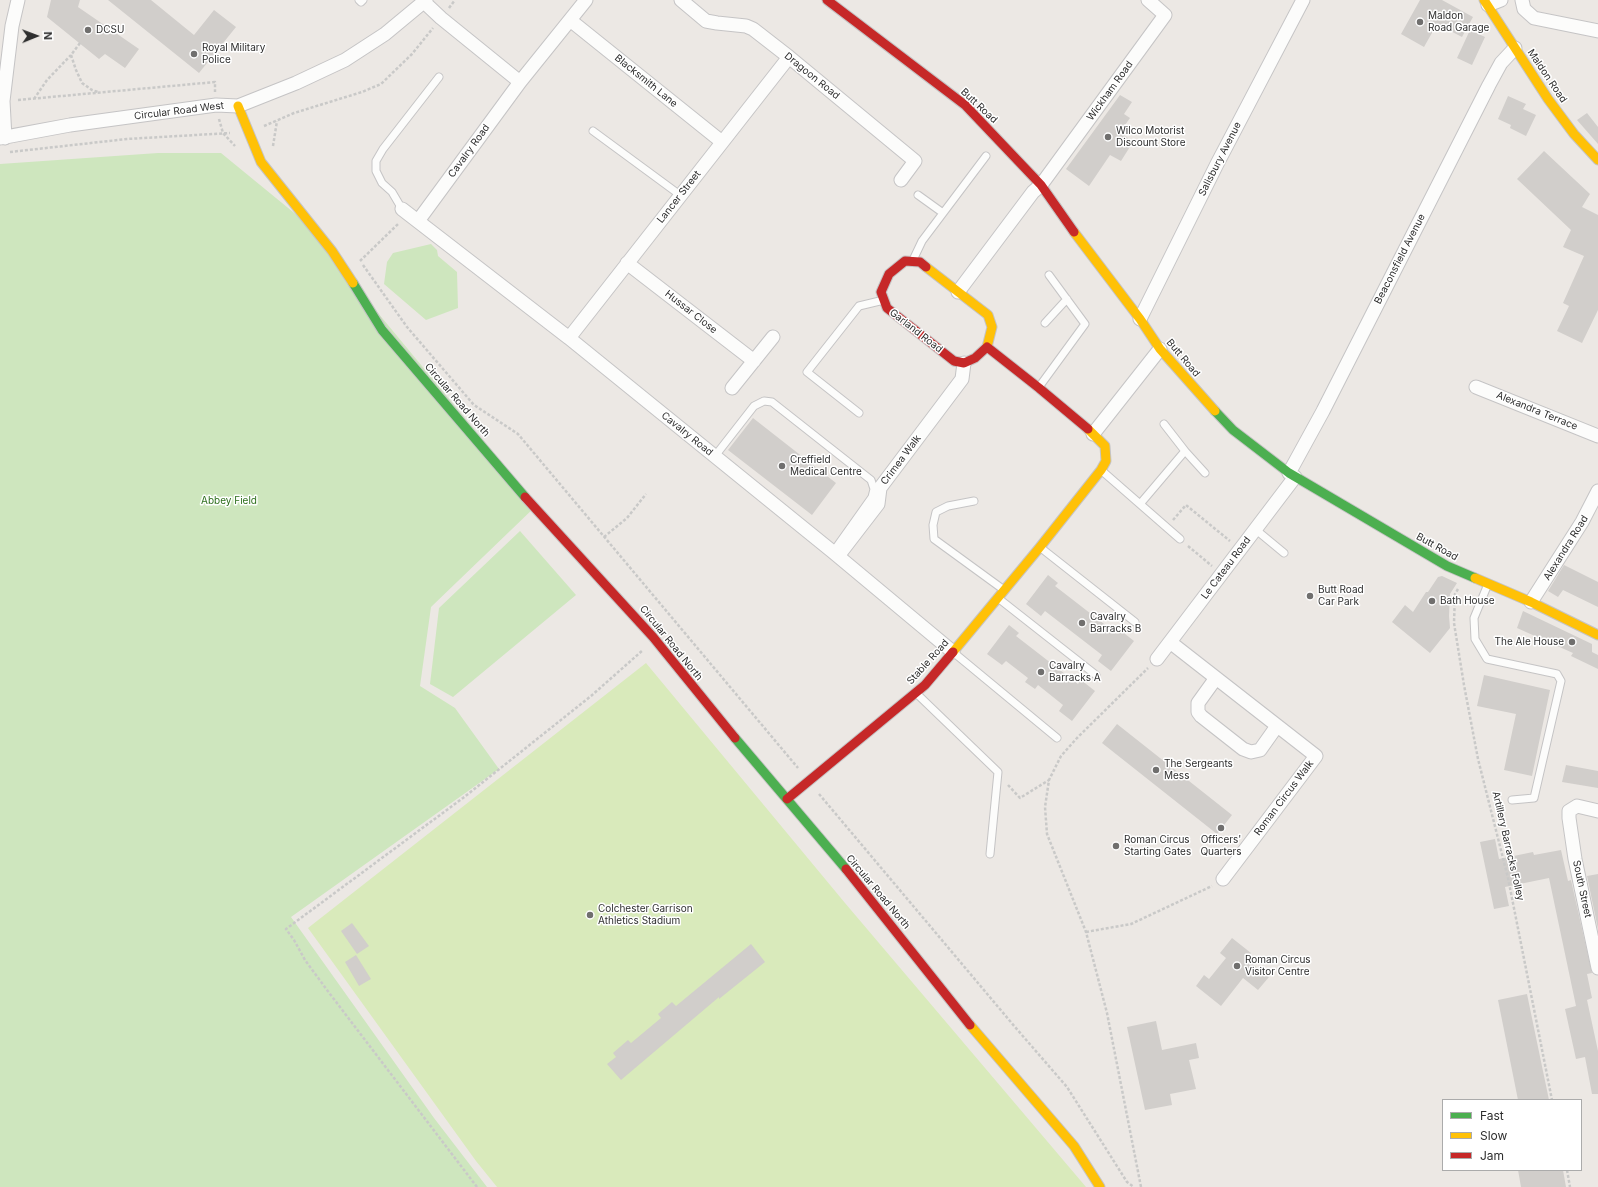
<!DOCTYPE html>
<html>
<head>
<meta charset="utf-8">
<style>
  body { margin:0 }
  #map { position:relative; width:1598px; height:1187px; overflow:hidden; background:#ece8e4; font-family:Inter,sans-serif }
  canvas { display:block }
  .legend { position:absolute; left:1442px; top:1099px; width:140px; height:72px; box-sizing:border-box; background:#fff; border:1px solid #ababab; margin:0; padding:5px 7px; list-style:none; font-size:12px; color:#2e2e2e }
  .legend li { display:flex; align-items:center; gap:8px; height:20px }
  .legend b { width:20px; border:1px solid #ababab }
  .north { position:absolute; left:16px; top:16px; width:40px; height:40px; -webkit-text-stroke:3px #fff; paint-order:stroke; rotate:89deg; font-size:11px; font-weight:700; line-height:16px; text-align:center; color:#2e2e2e }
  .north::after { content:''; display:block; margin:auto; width:14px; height:18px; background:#2e2e2e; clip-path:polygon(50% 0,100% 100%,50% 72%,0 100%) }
</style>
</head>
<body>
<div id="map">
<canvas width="1598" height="1187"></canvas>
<ul class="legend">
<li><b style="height:5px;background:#4caf50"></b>Fast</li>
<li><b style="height:5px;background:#ffc107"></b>Slow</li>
<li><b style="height:5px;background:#c62828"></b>Jam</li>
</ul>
<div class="north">N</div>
</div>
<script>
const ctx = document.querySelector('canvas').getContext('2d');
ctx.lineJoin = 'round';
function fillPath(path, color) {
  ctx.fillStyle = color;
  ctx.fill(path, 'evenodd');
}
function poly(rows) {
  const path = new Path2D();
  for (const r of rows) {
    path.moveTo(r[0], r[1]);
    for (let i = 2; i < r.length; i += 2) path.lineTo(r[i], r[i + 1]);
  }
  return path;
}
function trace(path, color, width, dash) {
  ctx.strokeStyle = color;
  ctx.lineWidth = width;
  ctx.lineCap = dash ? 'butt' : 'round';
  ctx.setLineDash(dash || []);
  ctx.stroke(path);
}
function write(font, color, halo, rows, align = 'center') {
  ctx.font = font + ' Inter,sans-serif';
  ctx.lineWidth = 3;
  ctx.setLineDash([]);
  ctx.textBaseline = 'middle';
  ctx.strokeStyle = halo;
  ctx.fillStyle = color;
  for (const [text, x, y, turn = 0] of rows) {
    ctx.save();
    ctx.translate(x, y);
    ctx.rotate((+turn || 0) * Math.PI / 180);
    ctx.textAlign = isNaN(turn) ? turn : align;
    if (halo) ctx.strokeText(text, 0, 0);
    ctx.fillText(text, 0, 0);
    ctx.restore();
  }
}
const green = poly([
  [158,153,221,153,315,230,354,284,537,505,431,607,420,686,455,708,499,769,291,917,434,1118,487,1187,0,1187,0,164],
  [431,244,437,250,438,256,457,272,458,308,426,320,384,284,387,262,393,253],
  [520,531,576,595,453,697,430,684,439,608]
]);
const pitch = poly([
  [646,663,845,903,1086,1187,497,1187,476,1161,308,928]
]);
const building = poly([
  [51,0,80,0,78,7,139,49,125,68,105,54,99,59,47,17],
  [108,0,151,0,194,35,214,10,236,27,199,73],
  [1420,0,1442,0,1473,17,1462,37,1437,24,1424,47,1401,34],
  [1470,30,1485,37,1472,65,1457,58],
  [1120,95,1132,102,1124,114,1130,118,1120,132,1133,142,1121,161,1110,155,1089,186,1066,169],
  [1508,96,1526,104,1523,109,1536,115,1526,136,1510,128,1511,125,1498,119],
  [1587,113,1598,127,1598,144,1577,120],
  [1544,151,1590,194,1582,207,1598,215,1598,310,1582,343,1557,331,1569,306,1563,303,1584,256,1563,247,1571,230,1517,179],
  [753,418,836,483,812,515,728,450],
  [1564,565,1598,582,1598,607,1563,590,1558,597,1548,591],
  [1048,575,1058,583,1055,586,1117,634,1120,630,1134,641,1111,671,1098,661,1102,655,1045,611,1041,616,1026,604],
  [1442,576,1457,583,1450,594,1449,616,1450,628,1430,653,1392,622,1405,605,1413,612,1426,592,1428,592,1438,577],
  [1523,611,1592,644,1592,652,1598,655,1598,669,1571,656,1573,653,1517,628],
  [1009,625,1019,633,1016,636,1078,684,1081,680,1095,691,1072,721,1059,711,1063,705,1038,685,1035,689,1025,682,1028,678,1006,661,1002,665,987,654],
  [1484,675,1550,690,1532,776,1504,770,1516,714,1477,706],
  [1117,724,1232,815,1217,834,1102,743],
  [1566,765,1598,771,1598,788,1562,782],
  [1495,839,1499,859,1533,852,1534,855,1561,850,1568,881,1571,880,1592,973,1587,974,1592,998,1587,1000,1598,1051,1598,1094,1592,1094,1585,1057,1576,1059,1565,1009,1576,1006,1549,878,1505,887,1509,906,1494,909,1480,842],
  [1598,874,1598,929,1587,876],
  [352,923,369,946,357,954,341,931],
  [1232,938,1251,953,1246,959,1269,977,1258,990,1243,978,1221,1006,1196,986,1204,975,1209,979,1226,958,1220,953],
  [751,944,765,962,719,999,719,997,621,1080,607,1064,616,1057,613,1053,628,1040,631,1043,661,1018,658,1014,672,1002,676,1006],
  [356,955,371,979,359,986,345,962],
  [1527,994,1549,1100,1518,1100,1498,1000],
  [1156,1021,1162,1050,1196,1043,1199,1058,1189,1060,1196,1089,1170,1094,1172,1105,1145,1110,1127,1027],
  [1518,1170,1563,1170,1566,1187,1521,1187]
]);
const path = poly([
  [449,8,455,0],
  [80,43,71,55,76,70,82,83,92,90,98,92],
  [34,99,47,80,71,55],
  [18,100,215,82,215,92],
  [219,119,223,133,235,146],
  [264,126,294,113,362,92,381,84,412,54,433,28],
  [273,146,277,121],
  [10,152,127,139,230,133],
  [360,261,398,224],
  [363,265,407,327,474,405,518,434,798,768],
  [1173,520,1186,505,1230,541],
  [604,537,627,518,646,494],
  [1188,546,1212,566],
  [1458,589,1455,594,1454,623,1464,685,1478,759,1508,878,1552,1100],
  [1008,785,1020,798,1049,780],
  [819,794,1015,1027,1067,1087,1127,1182,1134,1187],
  [1086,932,1131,924,1212,886],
  [1567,1170,1570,1187],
  [477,1187,327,990,305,960,294,940,286,929,463,798,591,696,643,650],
  [1141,1187,1107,1013,1086,932,1047,834,1045,807,1049,780,1061,756,1077,738,1148,668]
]);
const lane = poly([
  [359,0,361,2,363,0],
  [593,131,680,195],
  [918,195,943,213],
  [402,209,392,192,382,183,376,171,376,161,383,149,439,77],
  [913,260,922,241,986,156],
  [1045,323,1067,299],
  [1039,387,1085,324,1049,275],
  [859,413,807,372,859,306,884,300],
  [1164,424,1185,451,1205,473],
  [715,456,754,406,764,401,772,402,871,480,874,489,872,497,833,552],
  [1101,470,1180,539],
  [974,501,948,506,936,512,933,525,934,539,1004,590],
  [1140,504,1185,451],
  [1255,529,1284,553],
  [1041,548,1135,622],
  [1488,584,1474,618,1475,639,1487,659,1557,674,1561,681,1534,798,1512,800],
  [998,598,1096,675],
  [953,652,1057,738],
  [916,693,998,772,990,854]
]);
const street = poly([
  [681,0,706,21,717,23,746,26,753,29,789,57,915,161,901,180],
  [1522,0,1524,9,1534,18,1598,31],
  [424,2,441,18,520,82],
  [1488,5,1501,0],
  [570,20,722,142],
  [0,138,70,125,216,105,238,106,296,83,345,60,385,34,426,0],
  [5,138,3,101,12,26,18,0],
  [402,209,569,338,833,552,953,652],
  [418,221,520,82,586,0],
  [627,263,754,361],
  [958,292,1033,192,1041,185,1165,15,1148,0],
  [1140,319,1217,164,1303,0],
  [569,338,789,57],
  [1476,387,1598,436],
  [732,388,773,337],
  [1093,434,1160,349],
  [1289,473,1323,411,1489,85,1501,63,1515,48],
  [838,556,878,504,880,488,962,379,964,363],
  [1531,602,1582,522,1598,491],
  [1170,642,1316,756,1223,879],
  [1157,659,1295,477],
  [1216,678,1198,703,1198,712,1201,716,1243,749,1251,752,1260,750,1277,726],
  [1598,811,1577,806,1569,811,1569,818,1575,859,1598,968]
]);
const fast = poly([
  [353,283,382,330,525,497],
  [1215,411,1233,430,1289,473,1447,566,1475,578],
  [735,738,846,869]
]);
const slow = poly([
  [1484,0,1548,99,1574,134,1598,160],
  [238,106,261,162,332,251,353,283],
  [1074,232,1140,319,1160,349,1215,411],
  [926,267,988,315,992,327,987,347],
  [1475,578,1531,602,1598,635],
  [953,652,1040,547,1101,470,1106,461,1105,446,1088,429],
  [970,1025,1074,1146,1100,1187]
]);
const jam = poly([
  [827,0,965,105,1041,185,1074,232],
  [926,267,920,262,905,261,889,274,881,292,887,308,954,361,964,363,975,358,987,347,1039,388,1088,429],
  [525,497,653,637,735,738],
  [787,799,925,685,953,652],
  [846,869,970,1025]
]);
const markers = [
  [1420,22,4,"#706f6e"],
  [88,30,4,"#706f6e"],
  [194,54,4,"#706f6e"],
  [1108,137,4,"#706f6e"],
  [782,466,4,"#706f6e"],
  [1310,596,4,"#706f6e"],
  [1432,601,4,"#706f6e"],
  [1082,623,4,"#706f6e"],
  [1572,642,4,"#706f6e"],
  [1041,672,4,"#706f6e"],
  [1156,770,4,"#706f6e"],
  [1221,828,4,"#706f6e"],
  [1116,846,4,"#706f6e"],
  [590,915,4,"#706f6e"],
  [1237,966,4,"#706f6e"]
];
const poiNames = [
  ["Maldon",1428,16],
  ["Road Garage",1428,28],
  ["DCSU",96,30],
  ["Royal Military",202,48],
  ["Police",202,60],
  ["Wilco Motorist",1116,131],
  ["Discount Store",1116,143],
  ["Creffield",790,460],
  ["Medical Centre",790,472],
  ["Butt Road",1318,590],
  ["Car Park",1318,602],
  ["Bath House",1440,601],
  ["Cavalry",1090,617],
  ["Barracks B",1090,629],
  ["The Ale House",1564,642,"right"],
  ["Cavalry",1049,666],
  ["Barracks A",1049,678],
  ["The Sergeants",1164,764],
  ["Mess",1164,776],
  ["Roman Circus",1124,840],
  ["Starting Gates",1124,852],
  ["Officers'",1221,840,"center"],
  ["Quarters",1221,852,"center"],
  ["Colchester Garrison",598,909],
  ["Athletics Stadium",598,921],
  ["Roman Circus",1245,960],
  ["Visitor Centre",1245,972]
];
const streetNames = [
  ["Dragoon Road",812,76,39],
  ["Maldon Road",1547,76,56],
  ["Blacksmith Lane",646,81,39],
  ["Wickham Road",1110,91,-54],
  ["Butt Road",979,106,43],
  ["Circular Road West",179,111,-7],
  ["Cavalry Road",469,151,-54],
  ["Salisbury Avenue",1220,159,-63],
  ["Lancer Street",679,197,-52],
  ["Beaconsfield Avenue",1400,259,-63],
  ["Hussar Close",691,312,38],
  ["Garland Road",916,331,38],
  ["Butt Road",1183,358,50],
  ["Circular Road North",457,400,49],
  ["Alexandra Terrace",1537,411,22],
  ["Cavalry Road",687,434,39],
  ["Crimea Walk",901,460,-53],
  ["Butt Road",1437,547,29],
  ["Alexandra Road",1566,548,-58],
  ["Le Cateau Road",1226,568,-53],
  ["Circular Road North",671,643,51],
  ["Stable Road",928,662,-48],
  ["Roman Circus Walk",1284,798,-53],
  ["Artillery Barracks Folley",1508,846,77],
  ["South Street",1582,889,78],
  ["Circular Road North",878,892,50]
];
const parkNames = [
  ["Abbey Field",229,501]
];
fillPath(green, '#cee6be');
fillPath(pitch, '#d9eabb');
fillPath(building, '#d1cecb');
trace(lane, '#c5c4c5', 9);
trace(street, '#c5c4c5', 15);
trace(fast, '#c5c4c5', 11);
trace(slow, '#c5c4c5', 11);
trace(jam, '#c5c4c5', 11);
trace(path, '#c9c9c8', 2.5, [3, 2]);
trace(lane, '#fcfcfb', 7);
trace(street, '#fcfcfb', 13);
trace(fast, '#4caf50', 9);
trace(slow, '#ffc107', 9);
trace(jam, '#c62828', 9);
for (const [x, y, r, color] of markers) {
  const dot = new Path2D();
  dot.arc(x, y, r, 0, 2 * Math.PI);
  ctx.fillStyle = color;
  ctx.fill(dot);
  trace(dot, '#fff', 1.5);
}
write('10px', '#2e2e2e', '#fff', poiNames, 'left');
write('10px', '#2e2e2e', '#fff', streetNames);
write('10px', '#2c6e1b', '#fff', parkNames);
</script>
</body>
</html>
